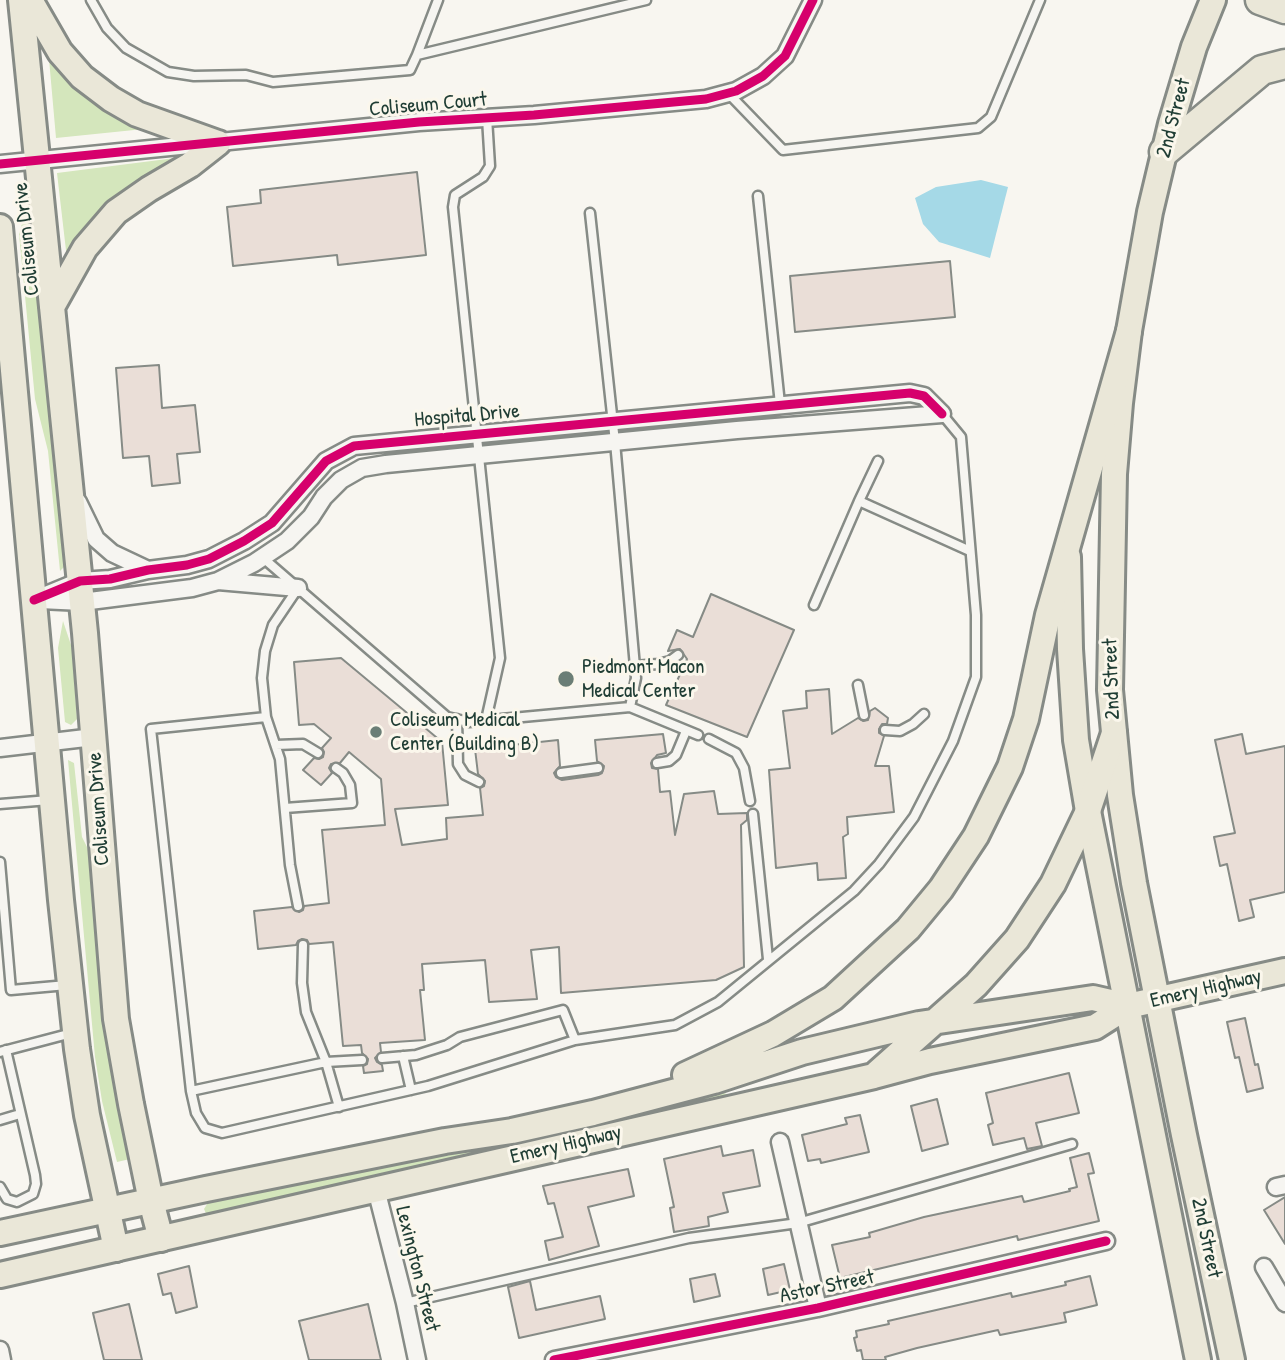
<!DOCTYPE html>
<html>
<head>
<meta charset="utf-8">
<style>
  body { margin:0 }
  canvas { display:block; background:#f8f6f0 }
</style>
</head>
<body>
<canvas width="1285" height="1360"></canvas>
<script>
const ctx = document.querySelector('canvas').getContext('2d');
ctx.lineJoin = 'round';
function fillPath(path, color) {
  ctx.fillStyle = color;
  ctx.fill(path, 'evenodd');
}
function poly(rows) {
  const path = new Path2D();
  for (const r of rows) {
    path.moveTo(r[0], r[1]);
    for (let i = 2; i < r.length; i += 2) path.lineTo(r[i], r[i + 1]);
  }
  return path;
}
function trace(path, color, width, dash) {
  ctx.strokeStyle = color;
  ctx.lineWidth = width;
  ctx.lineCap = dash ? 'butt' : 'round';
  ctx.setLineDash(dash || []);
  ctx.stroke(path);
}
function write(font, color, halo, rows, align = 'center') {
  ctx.font = font + ' "Patrick Hand",sans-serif';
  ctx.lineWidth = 6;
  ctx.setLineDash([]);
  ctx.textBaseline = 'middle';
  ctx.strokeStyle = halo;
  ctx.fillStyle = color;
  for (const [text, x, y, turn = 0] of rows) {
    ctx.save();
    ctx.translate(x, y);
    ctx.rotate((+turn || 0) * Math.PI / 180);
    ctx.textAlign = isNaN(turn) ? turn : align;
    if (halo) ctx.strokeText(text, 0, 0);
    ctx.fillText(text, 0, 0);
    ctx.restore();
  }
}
const green = poly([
  [49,59,71,81,144,129,56,138],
  [191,156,163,166,104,214,67,259,57,173],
  [29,199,64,567,60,571,48,451,35,399,19,234],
  [63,621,72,648,77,719,71,725,65,722,58,648],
  [68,760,74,763,82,837,90,853,108,1044,118,1106,130,1159,117,1162,102,1101,95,1057],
  [714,1090,733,1096,208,1218,204,1209,209,1201,460,1151]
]);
const water = poly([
  [981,180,1008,187,990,258,939,242,923,224,915,198,936,187]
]);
const building = poly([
  [417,172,426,255,338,265,337,255,233,266,227,207,261,203,260,190,417,172],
  [950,261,955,317,795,332,790,276,950,261],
  [159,365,162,408,195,405,200,452,177,454,180,483,152,486,149,456,123,458,116,368,159,365],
  [711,594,794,630,747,737,666,705,687,659,680,649,668,651,677,630,693,637,711,594],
  [341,658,442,742,448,805,395,809,402,845,447,839,446,818,483,815,480,788,484,786,485,781,478,774,475,749,558,740,560,766,554,773,556,777,562,780,598,775,602,773,604,766,597,761,595,740,663,734,666,753,657,755,651,763,652,768,658,769,660,792,670,791,675,835,684,794,714,791,718,814,747,813,747,820,741,825,744,967,716,980,561,993,559,947,531,950,537,999,489,1002,485,960,422,964,424,990,420,990,425,1040,380,1043,381,1052,375,1058,377,1062,382,1065,383,1071,364,1073,363,1066,367,1064,368,1059,362,1053,361,1045,343,1046,333,942,309,944,307,940,302,939,298,941,296,945,258,949,254,911,292,907,299,912,303,910,304,906,329,903,322,830,385,825,381,779,349,752,340,763,331,764,329,768,332,773,321,785,303,770,314,758,319,759,323,757,324,752,322,748,331,738,314,724,299,725,294,662,341,658],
  [829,689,832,734,858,718,863,721,868,720,870,711,875,708,888,718,887,724,882,724,879,729,879,733,884,736,875,766,889,766,894,812,847,817,848,834,843,837,846,878,818,880,817,863,776,868,769,770,790,768,783,711,807,708,806,691,829,689],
  [1242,734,1246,754,1285,746,1285,892,1250,900,1254,917,1239,921,1227,864,1220,866,1214,837,1235,833,1215,740,1242,734],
  [1245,1018,1255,1065,1258,1064,1263,1088,1247,1092,1239,1057,1235,1058,1227,1022,1245,1018],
  [1069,1073,1079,1113,1036,1123,1042,1146,1027,1149,1024,1138,993,1145,988,1125,993,1123,986,1093,1069,1073],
  [937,1099,948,1144,922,1151,911,1106,937,1099],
  [860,1115,869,1152,821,1163,820,1159,808,1161,802,1135,847,1124,845,1118,860,1115],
  [721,1146,723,1156,753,1150,760,1186,723,1193,728,1212,708,1217,709,1226,674,1232,670,1208,674,1207,664,1159,721,1146],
  [1089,1153,1094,1173,1088,1174,1099,1221,1018,1240,1017,1236,840,1278,832,1245,870,1237,869,1233,924,1217,1022,1196,1024,1202,1070,1191,1069,1189,1077,1187,1070,1158,1089,1153],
  [628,1169,634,1196,588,1207,599,1246,549,1260,545,1241,563,1237,554,1203,548,1204,543,1186,628,1169],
  [1285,1197,1285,1244,1264,1210,1285,1197],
  [784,1264,790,1290,768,1295,763,1269,784,1264],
  [189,1266,197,1307,176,1313,171,1293,163,1295,158,1274,189,1266],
  [715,1274,720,1296,694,1302,690,1279,715,1274],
  [1090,1276,1097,1305,1064,1313,1066,1322,1000,1335,998,1330,917,1348,885,1357,886,1360,863,1360,861,1350,857,1351,854,1338,857,1337,856,1331,889,1324,888,1321,1011,1293,1012,1297,1066,1285,1065,1282,1090,1276],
  [530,1281,536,1310,600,1296,605,1319,519,1338,508,1287,530,1281],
  [129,1304,142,1360,104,1360,93,1313,129,1304],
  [368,1304,381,1360,309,1360,299,1321,368,1304]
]);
const service = poly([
  [91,0,107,28,126,48,168,72,194,76,246,75,273,82,410,70,417,55,646,0],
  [417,55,438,0],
  [728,93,783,150,978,128,991,117,1040,0],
  [758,196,780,404],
  [878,461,859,501,970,551],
  [262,557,447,717,469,722,630,707,636,678,615,442,590,213],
  [814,605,859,501],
  [635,666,658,664,670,661,678,655],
  [858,685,864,715],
  [630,707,698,735],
  [266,717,151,729,191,1091,196,1113,205,1128,222,1133,428,1086,575,1040],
  [457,719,458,764,465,775,479,782],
  [486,720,500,658,453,207,455,195,483,177,490,166,487,118],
  [885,730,900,731,913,724,924,714],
  [709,739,736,753,744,768,750,801],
  [276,745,303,744,318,753],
  [657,763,669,761,676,755,686,731],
  [561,773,598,768],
  [0,804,49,800],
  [285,808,352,803,350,785,343,773,336,768],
  [753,814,768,959],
  [0,862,11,990,67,985],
  [298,906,290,865,280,759,266,717,262,678,265,651,273,625,298,588],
  [303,945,302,983,306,1012,326,1062,362,1060],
  [0,1052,72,1033],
  [403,1056,411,1090],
  [382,1058,416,1055,447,1045,460,1037,563,1010,575,1040,675,1025,718,1002,854,891,879,864,914,817,953,741,976,677,976,615,961,437,942,414],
  [191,1091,326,1062,339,1107],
  [0,1120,20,1114],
  [0,1187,7,1199,17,1202,33,1194,36,1184,35,1175,6,1050],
  [405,1303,689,1238,798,1223,1072,1144]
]);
const minor = poly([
  [0,164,419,122,534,115,706,99,736,91,763,76,785,56,813,0],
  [78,502,96,539,112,553,148,570],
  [218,581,298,588],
  [34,600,80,581,110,579,148,570,187,565,209,559,244,541,272,523,326,461,354,446,910,393,924,396,942,414],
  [40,600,82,602,192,588,218,581,254,563,287,541,311,517,324,497,341,480,362,468,386,464,737,430,942,414],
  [0,748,94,737],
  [780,1142,818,1308],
  [1276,1187,1285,1185],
  [376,1189,405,1303,417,1360],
  [1264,1267,1285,1303],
  [0,1350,2,1360],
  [554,1360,818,1308,1106,1241]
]);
const primary = poly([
  [21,0,85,633,116,1019,131,1104,151,1201,161,1239],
  [30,0,60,52,82,77,111,99,137,114,218,143],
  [1213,0,1194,47,1171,124,1150,212,1129,331,1120,403,1114,474,1110,690,1120,795,1134,883,1184,1135,1232,1360],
  [0,227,61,900,77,1049,87,1115,116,1249],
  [52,307,85,248,116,212,149,189,190,165,218,143],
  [1068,557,1070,649,1076,740,1088,811,1198,1360]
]);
const trunk = poly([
  [877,1073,976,985,1017,939,1053,884,1088,811,1114,733],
  [685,1075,773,1034,833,998,908,929,941,889,976,836,1010,767,1026,719,1048,615,1129,331],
  [0,1233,206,1189,445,1141,512,1131,593,1113,714,1081,802,1052,919,1024,1093,998,1128,1006],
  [0,1275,874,1076,930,1061,1095,1027,1128,1006,1285,971]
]);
const motorway = poly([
  [1260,0,1285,9],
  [1164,152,1262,70,1285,64]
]);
const cycleway = poly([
  [0,164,419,122,534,115,706,99,736,91,763,76,785,56,813,0],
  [34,600,80,581,110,579,148,570,187,565,209,559,244,541,272,523,326,461,354,446,910,393,924,396,942,414],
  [554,1360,818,1308,1106,1241]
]);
const markers = [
  [566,679,9,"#6b7e76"],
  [376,732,7,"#6b7e76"]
];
const streetNames = [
  ["Coliseum Court",428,105,-5],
  ["2nd Street",1174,118,-75],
  ["Coliseum Drive",27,239,-96],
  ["Hospital Drive",467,416,-5],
  ["2nd Street",1112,679,-92],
  ["Coliseum Drive",99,809,-94],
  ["Emery Highway",1206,989,-13],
  ["Emery Highway",566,1145,-13],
  ["2nd Street",1206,1238,78],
  ["Lexington Street",417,1269,76],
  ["Astor Street",827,1287,-12]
];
const poiNames = [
  ["Piedmont Macon",582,667],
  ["Medical Center",582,691],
  ["Coliseum Medical",390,720],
  ["Center (Building B)",390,744]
];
fillPath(green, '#d4e6bc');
fillPath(water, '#a5d9e7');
fillPath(building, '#eaded7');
trace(building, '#868b86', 2);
trace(service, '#868b86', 13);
trace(minor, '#868b86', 21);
trace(primary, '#868b86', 30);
trace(trunk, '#868b86', 30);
trace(motorway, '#868b86', 33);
trace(service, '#f6f5f1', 8);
trace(minor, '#f6f5f1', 16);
trace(primary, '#eae7d8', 24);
trace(trunk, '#eae7d8', 24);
trace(motorway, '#eae7d8', 28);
trace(cycleway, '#d6006c', 9);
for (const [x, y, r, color] of markers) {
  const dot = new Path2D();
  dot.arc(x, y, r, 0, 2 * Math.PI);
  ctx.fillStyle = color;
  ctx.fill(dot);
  trace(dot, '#fbf7ec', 2.5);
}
write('21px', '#1f3d34', '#fbf7ec', streetNames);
write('21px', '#1f3d34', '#fbf7ec', poiNames, 'left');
</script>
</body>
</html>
